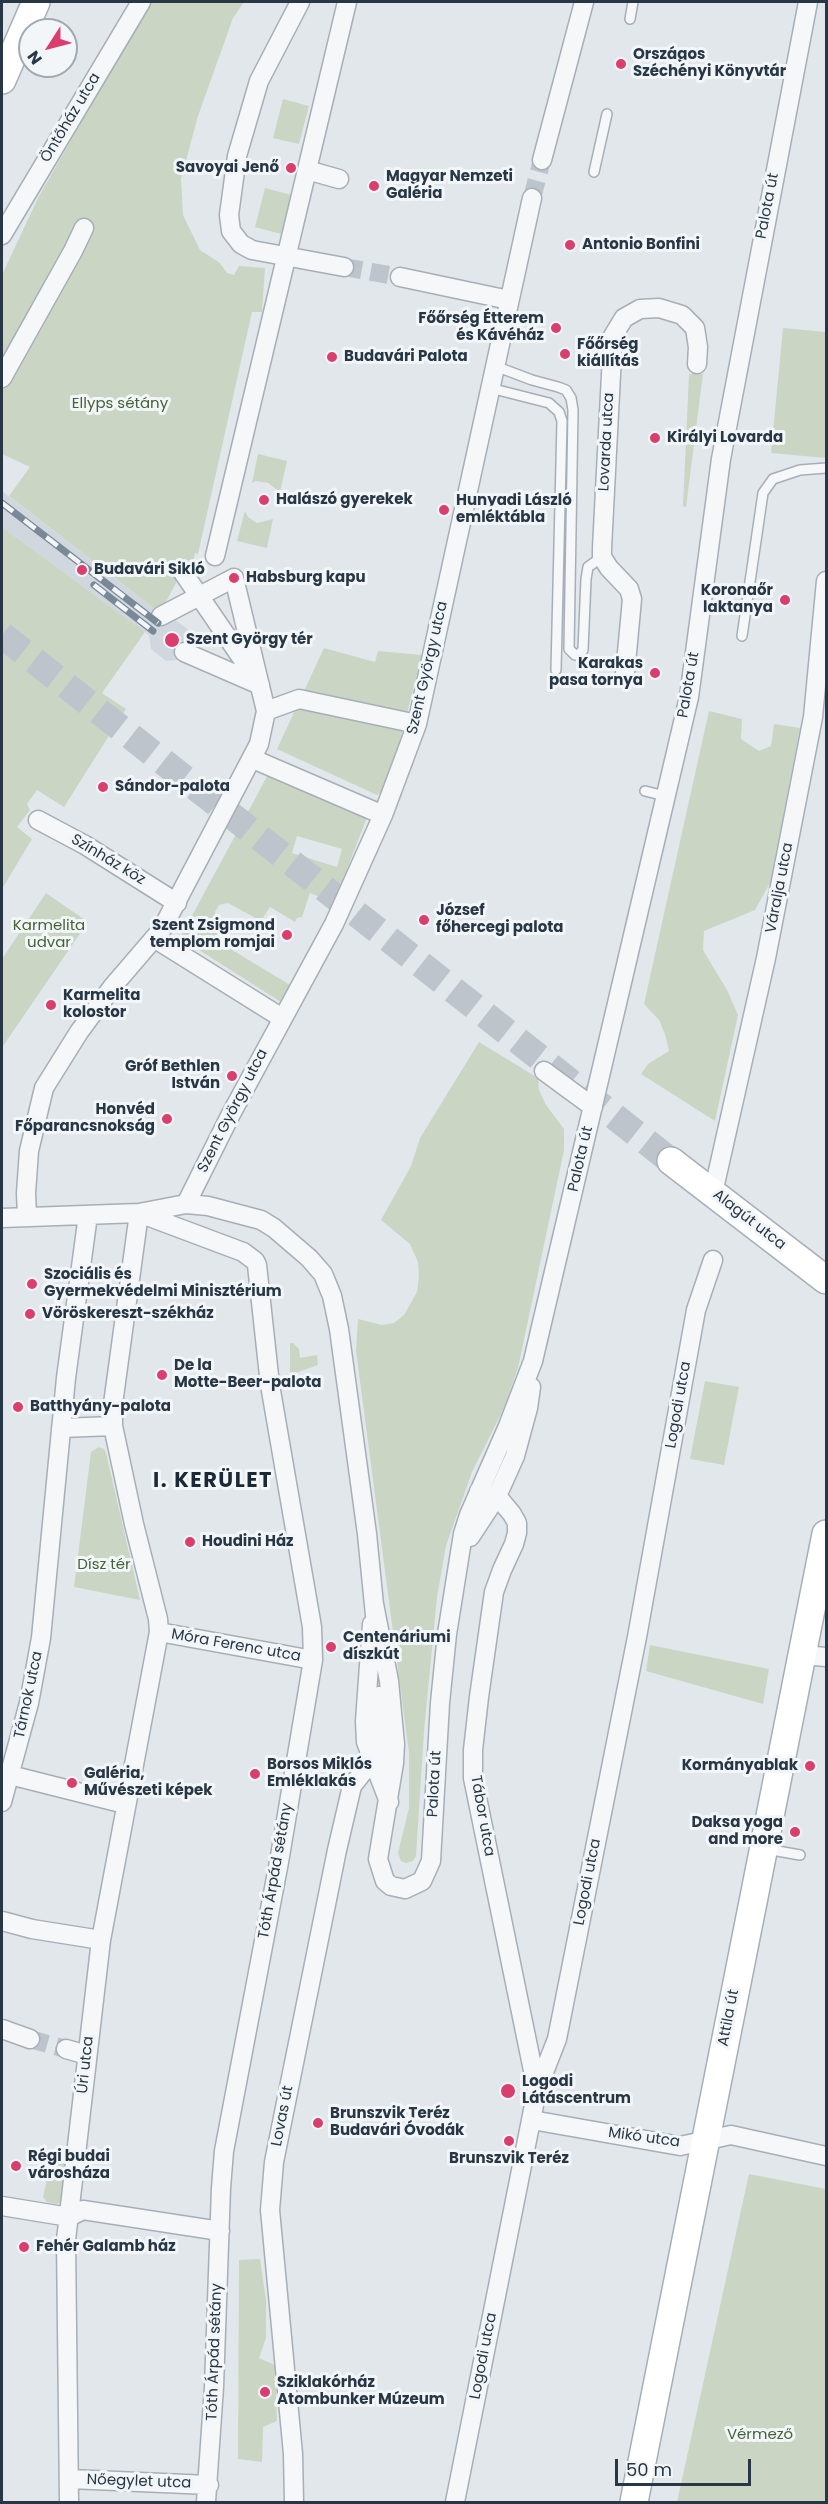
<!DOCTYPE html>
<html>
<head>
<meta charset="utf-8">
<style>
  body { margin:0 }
  #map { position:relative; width:828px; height:2504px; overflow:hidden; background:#e2e7ec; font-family:Poppins,sans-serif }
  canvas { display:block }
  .frame { position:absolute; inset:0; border:3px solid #283745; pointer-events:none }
  .north { position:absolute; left:18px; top:18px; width:60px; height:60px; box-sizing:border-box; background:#f2f6f9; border:2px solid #a1aab1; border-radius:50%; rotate:234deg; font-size:16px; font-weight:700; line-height:24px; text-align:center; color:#283745 }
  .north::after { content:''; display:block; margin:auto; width:21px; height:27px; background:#da3e6c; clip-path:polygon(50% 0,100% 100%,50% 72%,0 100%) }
  .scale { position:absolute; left:615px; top:2459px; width:136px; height:27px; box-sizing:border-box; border:3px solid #283745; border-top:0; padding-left:8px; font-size:18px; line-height:21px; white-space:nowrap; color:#283745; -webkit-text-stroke:4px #f2f6f9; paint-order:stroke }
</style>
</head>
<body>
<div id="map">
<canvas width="828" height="2504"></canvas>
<div class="frame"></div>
<div class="north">N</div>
<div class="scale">50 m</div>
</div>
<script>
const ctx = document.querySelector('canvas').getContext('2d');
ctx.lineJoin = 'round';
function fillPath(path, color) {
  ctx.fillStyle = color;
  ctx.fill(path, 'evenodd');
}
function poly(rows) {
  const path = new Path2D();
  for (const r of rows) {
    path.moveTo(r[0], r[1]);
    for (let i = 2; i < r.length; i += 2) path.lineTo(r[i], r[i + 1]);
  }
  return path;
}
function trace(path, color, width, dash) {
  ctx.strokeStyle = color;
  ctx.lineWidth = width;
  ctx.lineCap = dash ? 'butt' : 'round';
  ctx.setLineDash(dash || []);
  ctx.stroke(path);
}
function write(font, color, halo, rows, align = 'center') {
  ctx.font = font + ' Poppins,sans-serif';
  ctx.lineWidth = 6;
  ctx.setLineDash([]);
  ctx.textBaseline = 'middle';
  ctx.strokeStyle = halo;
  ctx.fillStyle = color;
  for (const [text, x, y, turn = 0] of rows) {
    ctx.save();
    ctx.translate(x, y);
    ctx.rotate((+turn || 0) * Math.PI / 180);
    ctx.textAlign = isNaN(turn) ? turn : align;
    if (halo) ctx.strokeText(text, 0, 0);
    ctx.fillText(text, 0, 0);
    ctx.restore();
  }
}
const built = poly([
  [2,491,160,613,174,619,189,630,192,642,177,660,166,661,151,649,149,635,2,527]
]);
const green = poly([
  [150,2,244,2,233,18,198,116,181,179,183,215,200,250,220,263,227,273,234,275,239,266,265,268,262,312,252,312,198,554,195,553,192,568,185,566,160,613,9,496,30,467,2,454,2,275,38,198],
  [283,99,309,106,299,144,273,138],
  [265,188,291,195,281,234,255,227],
  [783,328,826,332,826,458,771,453],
  [689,374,703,374,686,507,683,506],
  [258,454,287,461,280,492,268,483,256,481,252,483],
  [245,511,248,517,257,523,273,519,267,548,237,541],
  [2,527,145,632,102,693,126,709,64,807,37,790,27,804,30,810,17,827,32,839,2,889],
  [324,648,375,662,378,651,422,655,387,790,377,795,277,749],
  [709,711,742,719,741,739,759,751,771,746,774,724,800,728,771,881,755,910,704,931,703,950,727,990,738,1015,715,1121,641,1074,648,1064,669,1051,665,1034,659,1020,644,1004],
  [271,769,369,812,334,903,310,893,302,917,297,918,295,922,270,907,261,921,228,903,219,905,215,912,217,920,223,925,214,939,290,985,281,1002,180,938],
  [297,836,342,849,337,867,292,853],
  [46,893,88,922,3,1046,2,1044,2,959],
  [479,1042,538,1078,539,1090,546,1105,564,1129,564,1150,518,1368,504,1408,472,1472,446,1546,437,1597,424,1731,416,1856,413,1861,406,1863,401,1861,398,1853,409,1808,409,1753,356,1351,358,1319,382,1325,394,1323,404,1315,417,1292,419,1276,418,1262,410,1244,381,1220,411,1166,420,1138],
  [290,1343,293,1343,299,1349,300,1358,317,1355,318,1365,290,1375],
  [705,1381,739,1387,724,1465,690,1459],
  [99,1447,104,1449,106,1453,140,1600,74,1587,91,1452],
  [650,1645,769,1669,763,1704,646,1671],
  [55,2162,64,2163,68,2168,63,2201,57,2204,47,2202,43,2197,50,2166],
  [749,2174,826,2189,826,2502,677,2502],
  [260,2259,266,2300,266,2338,259,2358,275,2365,277,2421,263,2427,262,2462,238,2459,239,2260]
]);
const streetTunnel = poly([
  [532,198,542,160],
  [344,267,400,277],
  [30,2039,66,2049]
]);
const secondaryTunnel = poly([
  [2,635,671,1161]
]);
const lane = poly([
  [630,19,633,2],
  [594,172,607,114],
  [495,366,532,380,558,387,566,390,571,398,573,410,569,649,575,655,578,655,583,650,586,579,588,567,602,557],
  [490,388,549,403,559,412,562,421,556,670],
  [742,636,763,493,773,479,800,470,826,468],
  [645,791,665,796],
  [766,1849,800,1855]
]);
const street = poly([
  [300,2,259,81,237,156,229,215,231,231,241,244,252,250,344,267],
  [542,160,584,2],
  [307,170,339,179],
  [2,235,141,2],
  [400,277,509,300],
  [2,378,73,251,84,228],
  [215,556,347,2],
  [182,571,254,676],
  [184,652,260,685],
  [625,674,632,599,629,589,609,568,602,557,602,548,613,336,624,318,640,309,659,308,682,315,695,328,698,347,697,364],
  [266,711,299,699,417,724],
  [253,759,383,815],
  [38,820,85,845,177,903],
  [154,938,282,1018],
  [544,1071,593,1107],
  [713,1193,766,958,813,717,826,581],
  [186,1204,231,1114,334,924,383,815,417,724,532,198],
  [139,1213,243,1252,255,1261,257,1265,270,1385,312,1627,313,1660,279,1862,224,2151,221,2188,214,2387,206,2502],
  [27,1216,26,1193,29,1151,44,1088,79,1032,113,986,162,929,259,744,266,711,234,578,161,616],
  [2,1218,139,1213,186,1204,208,1206,261,1220,274,1228,309,1258,323,1274,332,1296,339,1329,367,1534,375,1615],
  [61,1428,113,1426],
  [479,1491,497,1496,512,1514,517,1523,517,1533,514,1544,502,1570,494,1592,479,1697,473,1750,473,1778,537,2090],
  [470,1537,497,1496,515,1456,528,1408,531,1387],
  [374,1604,389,1681,395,1744,394,1763,378,1859,385,1881,391,1886,405,1889,422,1881,431,1861,440,1703,447,1634,463,1534,469,1515,508,1426,533,1361,689,697,721,459,808,2],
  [372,1624,365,1721,366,1742,389,1802],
  [159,1632,313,1660],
  [802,1655,826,1657],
  [379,1696,385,1758],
  [10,1775,125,1804],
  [2,1802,29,1703,41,1638,66,1378,88,1215],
  [2,1921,32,1929,101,1940],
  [2,2029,30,2039],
  [66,2049,87,2055],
  [532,2120,680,2146,731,2135,826,2156],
  [2,2206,69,2217,83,2210,220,2231],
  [70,2479,209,2485],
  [69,2502,66,2240,101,1940,159,1632,158,1619,134,1524,113,1426,113,1404,139,1213],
  [294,2502,293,2454,270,2210,274,2162,337,1850,352,1786,363,1772,374,1765,394,1763],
  [455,2502,537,2090,557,2039,637,1637,696,1310,713,1260]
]);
const secondary = poly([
  [2,80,36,2],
  [671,1161,826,1280],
  [634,2502,826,1534]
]);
const rail = poly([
  [2,503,158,623],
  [94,585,153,631]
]);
const markers = [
  [621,64,6,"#da3e6c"],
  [291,168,6,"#da3e6c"],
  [374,186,6,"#da3e6c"],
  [570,245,6,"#da3e6c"],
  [556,328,6,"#da3e6c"],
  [565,354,6,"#da3e6c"],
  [332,357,6,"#da3e6c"],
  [655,438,6,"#da3e6c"],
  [264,500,6,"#da3e6c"],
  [444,510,6,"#da3e6c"],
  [82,570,6,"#da3e6c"],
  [234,578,6,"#da3e6c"],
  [785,600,6,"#da3e6c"],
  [172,640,8,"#da3e6c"],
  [655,673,6,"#da3e6c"],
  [103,787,6,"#da3e6c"],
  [424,920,6,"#da3e6c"],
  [287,935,6,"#da3e6c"],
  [51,1005,6,"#da3e6c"],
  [232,1076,6,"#da3e6c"],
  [167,1119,6,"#da3e6c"],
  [32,1284,6,"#da3e6c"],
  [30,1314,6,"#da3e6c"],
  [162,1375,6,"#da3e6c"],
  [18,1407,6,"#da3e6c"],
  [190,1542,6,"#da3e6c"],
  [331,1647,6,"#da3e6c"],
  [810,1766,6,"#da3e6c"],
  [255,1774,6,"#da3e6c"],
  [72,1783,6,"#da3e6c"],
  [795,1832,6,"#da3e6c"],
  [508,2091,8,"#da3e6c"],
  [318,2123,6,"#da3e6c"],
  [509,2141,6,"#da3e6c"],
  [16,2166,6,"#da3e6c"],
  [24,2247,6,"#da3e6c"],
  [265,2392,6,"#da3e6c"]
];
const poiNames = [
  ["Országos",633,55],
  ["Széchényi Könyvtár",633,72],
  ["Savoyai Jenő",279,168,"right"],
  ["Magyar Nemzeti",386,177],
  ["Galéria",386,194],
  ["Antonio Bonfini",582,245],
  ["Főőrség Étterem",544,319,"right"],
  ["és Kávéház",544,336,"right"],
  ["Főőrség",577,345],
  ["kiállítás",577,362],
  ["Budavári Palota",344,357],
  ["Királyi Lovarda",667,438],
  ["Halászó gyerekek",276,500],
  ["Hunyadi László",456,501],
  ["emléktábla",456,518],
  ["Budavári Sikló",94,570],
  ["Habsburg kapu",246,578],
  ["Koronaőr",773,591,"right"],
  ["laktanya",773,608,"right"],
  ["Szent György tér",186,640],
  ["Karakas",643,664,"right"],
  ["pasa tornya",643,681,"right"],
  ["Sándor-palota",115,787],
  ["József",436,911],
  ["főhercegi palota",436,928],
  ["Szent Zsigmond",275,926,"right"],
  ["templom romjai",275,943,"right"],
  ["Karmelita",63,996],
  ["kolostor",63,1013],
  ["Gróf Bethlen",220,1067,"right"],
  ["István",220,1084,"right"],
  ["Honvéd",155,1110,"right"],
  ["Főparancsnokság",155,1127,"right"],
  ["Szociális és",44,1275],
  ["Gyermekvédelmi Minisztérium",44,1292],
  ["Vöröskereszt-székház",42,1314],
  ["De la",174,1366],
  ["Motte-Beer-palota",174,1383],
  ["Batthyány-palota",30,1407],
  ["Houdini Ház",202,1542],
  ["Centenáriumi",343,1638],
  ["díszkút",343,1655],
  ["Borsos Miklós",267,1765],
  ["Emléklakás",267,1782],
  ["Kormányablak",798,1766,"right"],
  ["Galéria,",84,1774],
  ["Művészeti képek",84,1791],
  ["Daksa yoga",783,1823,"right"],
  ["and more",783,1840,"right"],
  ["Logodi",522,2082],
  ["Látáscentrum",522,2099],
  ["Brunszvik Teréz",330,2114],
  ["Budavári Óvodák",330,2131],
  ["Régi budai",28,2157],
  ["városháza",28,2174],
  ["Brunszvik Teréz",509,2159,"center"],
  ["Fehér Galamb ház",36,2247],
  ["Sziklakórház",277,2383],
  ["Atombunker Múzeum",277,2400]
];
const streetNames = [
  ["Öntőház utca",71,118,-59],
  ["Palota út",768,206,-79],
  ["Lovarda utca",607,442,-87],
  ["Szent György utca",428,668,-77],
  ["Palota út",689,685,-80],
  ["Színház köz",108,860,31],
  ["Váralja utca",780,888,-79],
  ["Szent György utca",233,1111,-63],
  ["Palota út",581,1159,-77],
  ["Alagút utca",749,1220,38],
  ["Logodi utca",679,1405,-80],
  ["Móra Ferenc utca",236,1646,10],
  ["Tárnok utca",29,1695,-78],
  ["Palota út",435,1784,-87],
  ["Tábor utca",482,1816,80],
  ["Tóth Árpád sétány",276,1871,-80],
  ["Logodi utca",588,1882,-79],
  ["Attila út",729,2018,-79],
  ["Úri utca",86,2065,-84],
  ["Lovas út",283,2116,-79],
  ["Mikó utca",644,2138,8],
  ["Tóth Árpád sétány",215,2352,-88],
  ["Logodi utca",484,2356,-79],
  ["Nőegylet utca",139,2482,2]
];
const parkNames = [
  ["Ellyps sétány",120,404],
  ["Karmelita",49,926],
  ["udvar",49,943],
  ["Dísz tér",104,1565],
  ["Vérmező",760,2435]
];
const districtNames = [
  ["I. KERÜLET",213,1482]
];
fillPath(built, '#d0d7de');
fillPath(green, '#cad6c3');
trace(streetTunnel, '#bdc4cb', 18, [18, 9]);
trace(secondaryTunnel, '#bdc4cb', 27, [27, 14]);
trace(lane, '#a6afb7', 12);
trace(street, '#a6afb7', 21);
trace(secondary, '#a6afb7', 30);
trace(lane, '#f5f7f9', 9);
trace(street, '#f5f7f9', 18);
trace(secondary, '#fff', 27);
trace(rail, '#7a8997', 7);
trace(rail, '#f2f6f9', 4.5, [14]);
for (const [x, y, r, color] of markers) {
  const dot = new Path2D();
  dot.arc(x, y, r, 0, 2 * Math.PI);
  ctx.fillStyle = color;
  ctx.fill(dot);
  trace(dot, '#f2f6f9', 2);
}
write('bold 15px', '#283745', '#f2f6f9', poiNames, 'left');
write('15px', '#283745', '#f2f6f9', streetNames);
write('15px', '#446234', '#f2f6f9', parkNames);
ctx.letterSpacing = '1.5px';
write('bold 21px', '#1b2836', '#f2f6f9', districtNames);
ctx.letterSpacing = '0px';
</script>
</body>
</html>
